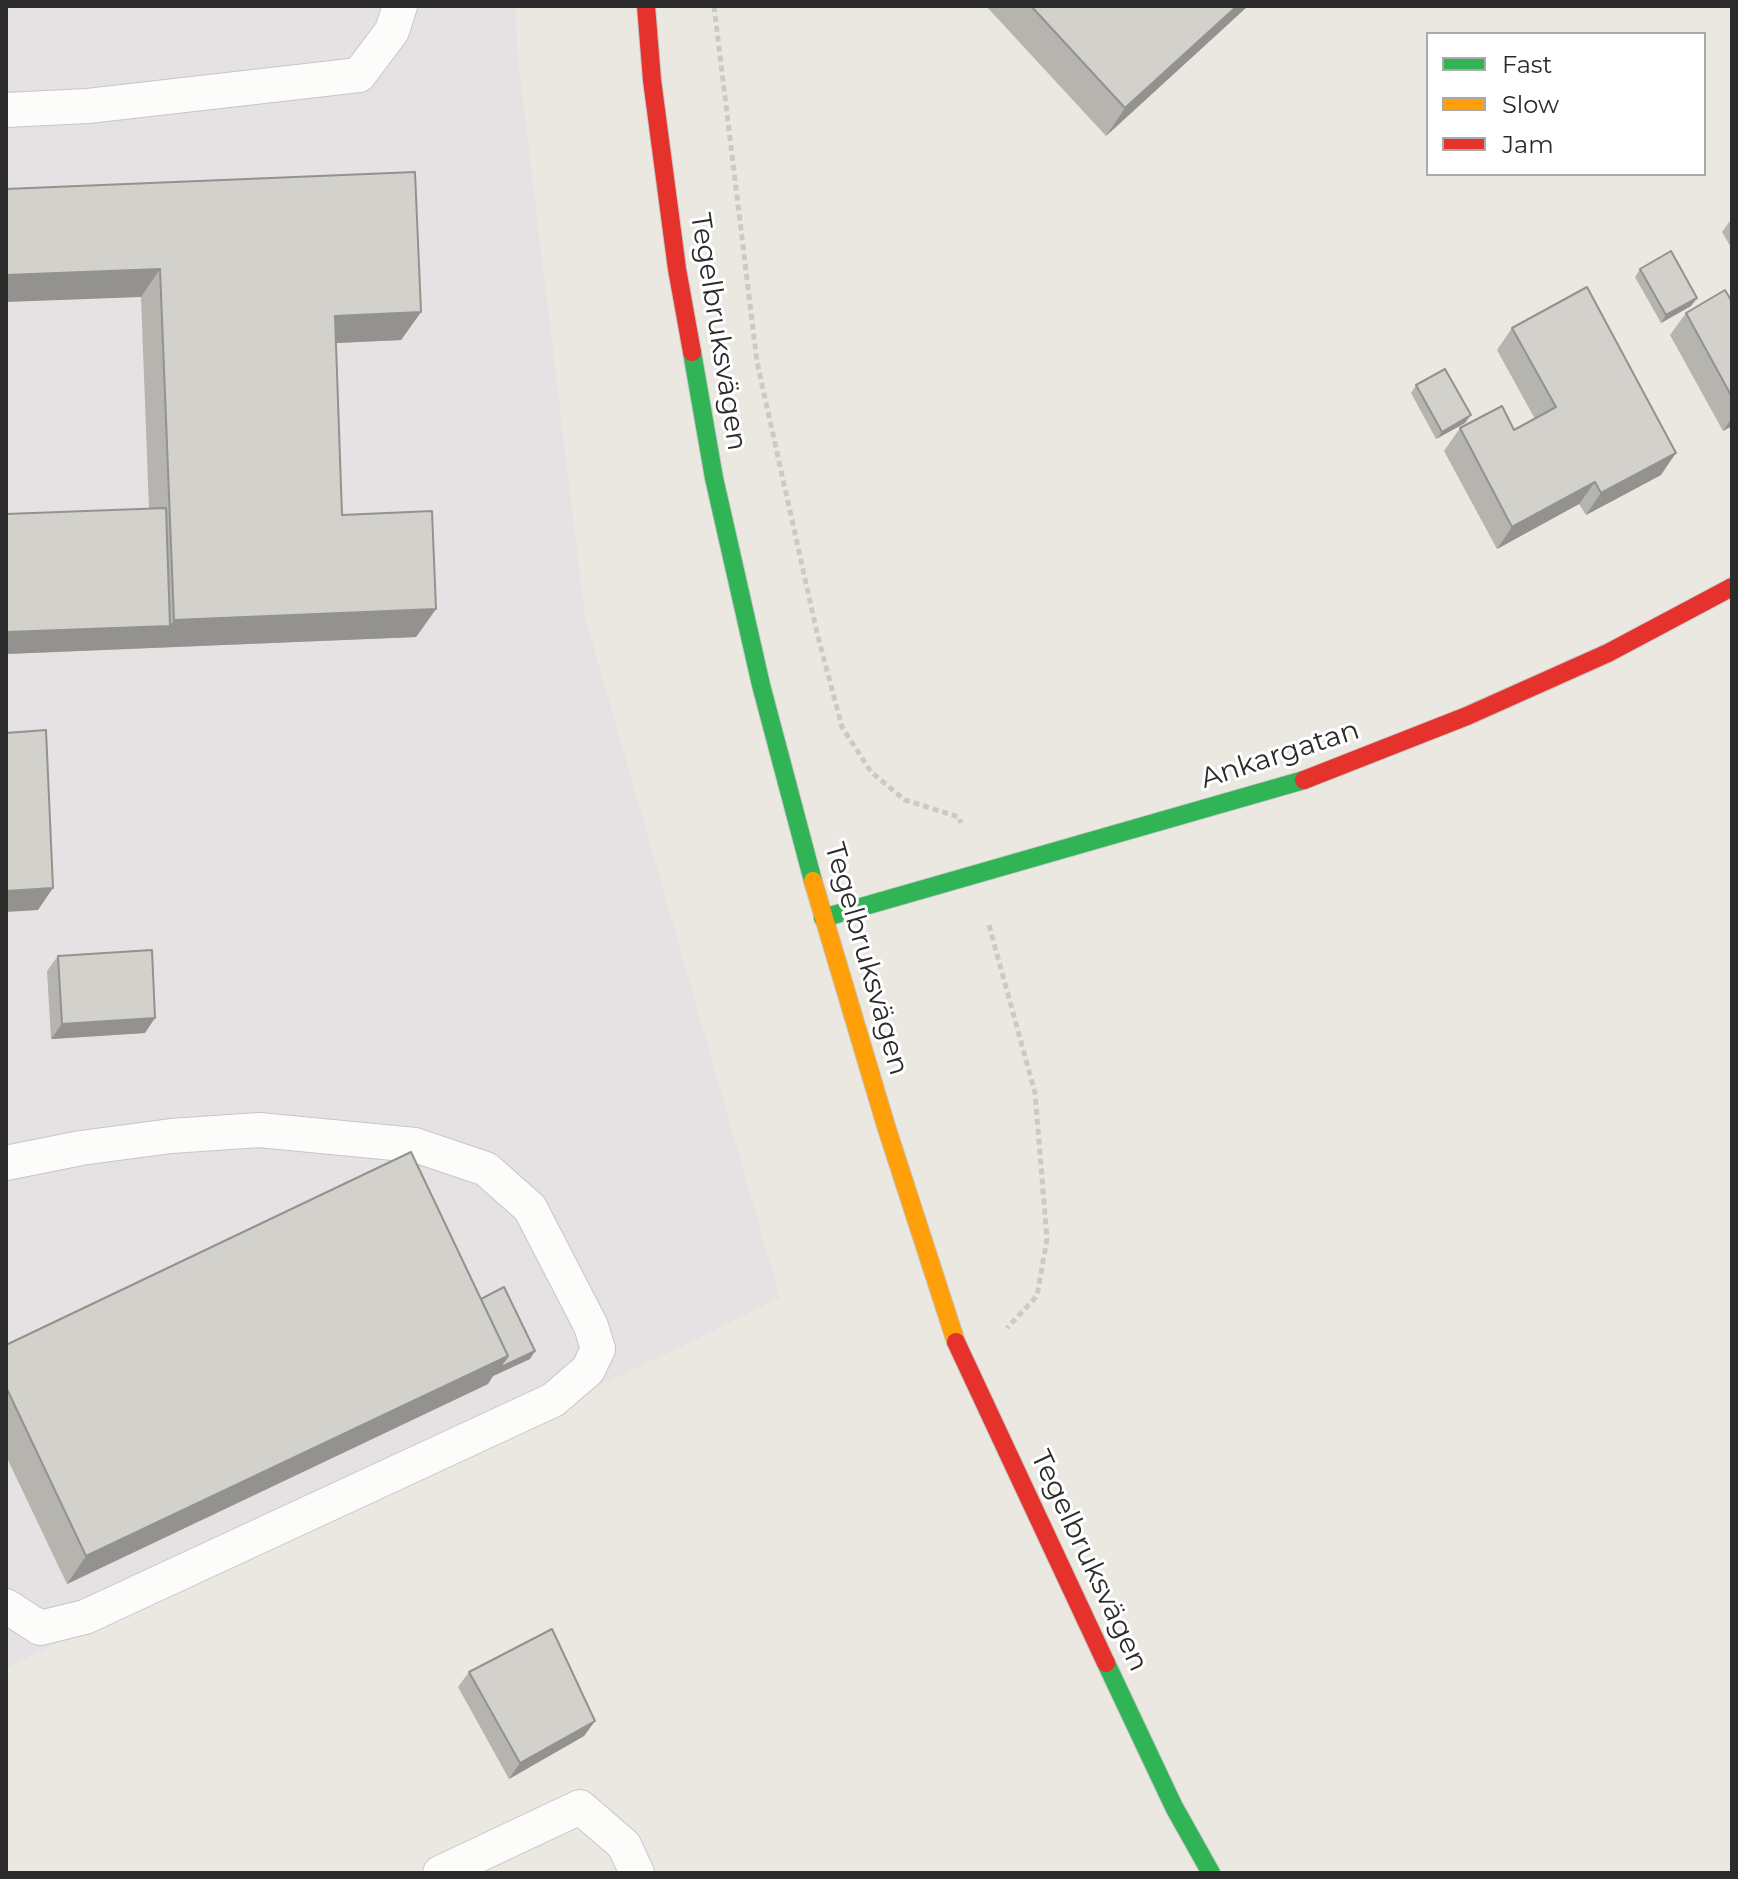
<!DOCTYPE html>
<html>
<head>
<meta charset="utf-8">
<style>
  body { margin:0 }
  #map { position:relative; width:1738px; height:1879px; overflow:hidden; background:#eae8e0; font-family:Montserrat,sans-serif }
  canvas { display:block }
  .frame { position:absolute; inset:0; border:8px solid #2b2b2b; pointer-events:none }
  .legend { position:absolute; left:1426px; top:32px; width:280px; height:144px; box-sizing:border-box; background:#fff; border:2px solid #aaa; margin:0; padding:10px 14px; list-style:none; font-size:24px; color:#2b2b2b }
  .legend li { display:flex; align-items:center; gap:16px; height:40px }
  .legend b { width:40px; border:2px solid #aaa }
</style>
</head>
<body>
<div id="map">
<canvas width="1738" height="1879"></canvas>
<div class="frame"></div>
<ul class="legend">
<li><b style="height:10px;background:#30b455"></b>Fast</li>
<li><b style="height:10px;background:#ff9f0a"></b>Slow</li>
<li><b style="height:10px;background:#e5322d"></b>Jam</li>
</ul>
</div>
<script>
const ctx = document.querySelector('canvas').getContext('2d');
ctx.lineJoin = 'round';
function fillPath(path, color) {
  ctx.fillStyle = color;
  ctx.fill(path, 'evenodd');
}
function poly(rows) {
  const path = new Path2D();
  for (const r of rows) {
    path.moveTo(r[0], r[1]);
    for (let i = 2; i < r.length; i += 2) path.lineTo(r[i], r[i + 1]);
  }
  return path;
}
function trace(path, color, width, dash) {
  ctx.strokeStyle = color;
  ctx.lineWidth = width;
  ctx.lineCap = dash ? 'butt' : 'round';
  ctx.setLineDash(dash || []);
  ctx.stroke(path);
}
function write(font, color, halo, rows, align = 'center') {
  ctx.font = font + ' Montserrat,sans-serif';
  ctx.lineWidth = 6;
  ctx.setLineDash([]);
  ctx.textBaseline = 'middle';
  ctx.strokeStyle = halo;
  ctx.fillStyle = color;
  for (const [text, x, y, turn = 0] of rows) {
    ctx.save();
    ctx.translate(x, y);
    ctx.rotate((+turn || 0) * Math.PI / 180);
    ctx.textAlign = isNaN(turn) ? turn : align;
    if (halo) ctx.strokeText(text, 0, 0);
    ctx.fillText(text, 0, 0);
    ctx.restore();
  }
}
const industrial = poly([
  [6,6,515,6,518,58,585,617,780,1297,693,1341,6,1668]
]);
const path = poly([
  [714,6,757,362,817,633,842,727,871,772,905,800,959,817,961,823],
  [989,925,1035,1093,1047,1239,1037,1296,1007,1328]
]);
const lane = poly([
  [6,110,88,106,359,75,392,31,400,6],
  [6,1163,81,1148,171,1136,259,1130,415,1145,486,1169,530,1208,591,1326,598,1349,588,1370,553,1400,85,1617,40,1628,6,1606],
  [440,1873,580,1807,624,1845,637,1873]
]);
const fast = poly([
  [692,352,714,478,761,685,813,881],
  [823,918,1304,780],
  [1106,1663,1174,1807,1211,1873]
]);
const slow = poly([
  [813,881,886,1126,956,1342]
]);
const jam = poly([
  [646,6,652,80,677,269,692,352],
  [1304,780,1467,716,1608,653,1732,587],
  [956,1342,1106,1663]
]);
const wall = poly([
  [986,6,1248,6,1106,136],
  [6,189,421,312,401,340,336,343,342,515,436,609,416,637,6,654,6,514,149,509,141,297],
  [1732,218,1732,249,1722,232],
  [1640,269,1697,298,1691,306,1661,323,1635,277],
  [1732,302,1732,426,1723,431,1670,335,1686,313],
  [1512,328,1661,475,1586,515,1579,504,1497,549,1444,451,1460,428,1514,430,1535,419,1497,350],
  [1416,385,1465,423,1436,439,1411,393],
  [58,956,145,1033,51,1039,47,971],
  [481,1299,530,1359,493,1376,488,1384,67,1584,6,1456,6,1345],
  [469,1672,595,1721,584,1736,509,1779,458,1687]
]);
const shadedWall = poly([
  [1237,6,1248,6,1106,136,1125,108],
  [160,269,141,297,6,302,6,275],
  [1697,298,1691,306,1661,323,1666,315],
  [421,312,401,340,315,344,335,316],
  [1471,415,1465,423,1436,439,1442,432],
  [1732,418,1732,426,1723,431],
  [1676,453,1661,475,1586,515,1601,493],
  [1595,482,1579,504,1497,549,1512,527],
  [436,609,416,637,6,654,6,632,170,626,174,620],
  [53,888,38,910,6,912,6,891],
  [155,1018,145,1033,51,1039,62,1024],
  [535,1351,530,1359,493,1376,488,1384,67,1584,86,1556,508,1356],
  [595,1721,584,1736,509,1779,520,1763]
]);
const building = poly([
  [1031,6,1237,6,1125,108,1031,6],
  [415,172,421,312,335,316,342,515,432,511,436,609,174,620,160,269,6,275,6,189,415,172],
  [1671,251,1697,298,1666,315,1640,269,1671,251],
  [1587,287,1676,453,1601,493,1595,482,1512,527,1460,428,1502,406,1514,430,1556,407,1512,328,1587,287],
  [1725,290,1732,302,1732,397,1686,313,1725,290],
  [1445,369,1471,415,1442,432,1416,385,1445,369],
  [166,508,170,626,6,632,6,514,166,508],
  [46,730,53,888,6,891,6,733,46,730],
  [152,950,155,1018,62,1024,58,956,152,950],
  [411,1152,508,1356,86,1556,6,1387,6,1345,411,1152],
  [504,1287,535,1351,499,1368,508,1356,481,1299,504,1287],
  [552,1629,595,1721,520,1763,469,1672,552,1629]
]);
const streetNames = [
  ["Tegelbruksvägen",718,332,81],
  ["Ankargatan",1280,755,-18],
  ["Tegelbruksvägen",866,959,74],
  ["Tegelbruksvägen",1089,1561,65]
];
fillPath(industrial, '#e6e2e3');
trace(lane, '#c7c6c6', 36);
trace(fast, '#c7c6c6', 20);
trace(slow, '#c7c6c6', 20);
trace(jam, '#c7c6c6', 20);
trace(path, '#cbcac9', 5, [6, 4]);
trace(lane, '#fcfcfa', 34);
trace(fast, '#30b455', 18);
trace(slow, '#ff9f0a', 18);
trace(jam, '#e5322d', 18);
fillPath(wall, '#b5b4af');
fillPath(shadedWall, '#93928e');
fillPath(building, '#d2d1cb');
trace(building, '#93928e', 2);
write('28px', '#2b2b2b', '#fff', streetNames);
</script>
</body>
</html>
